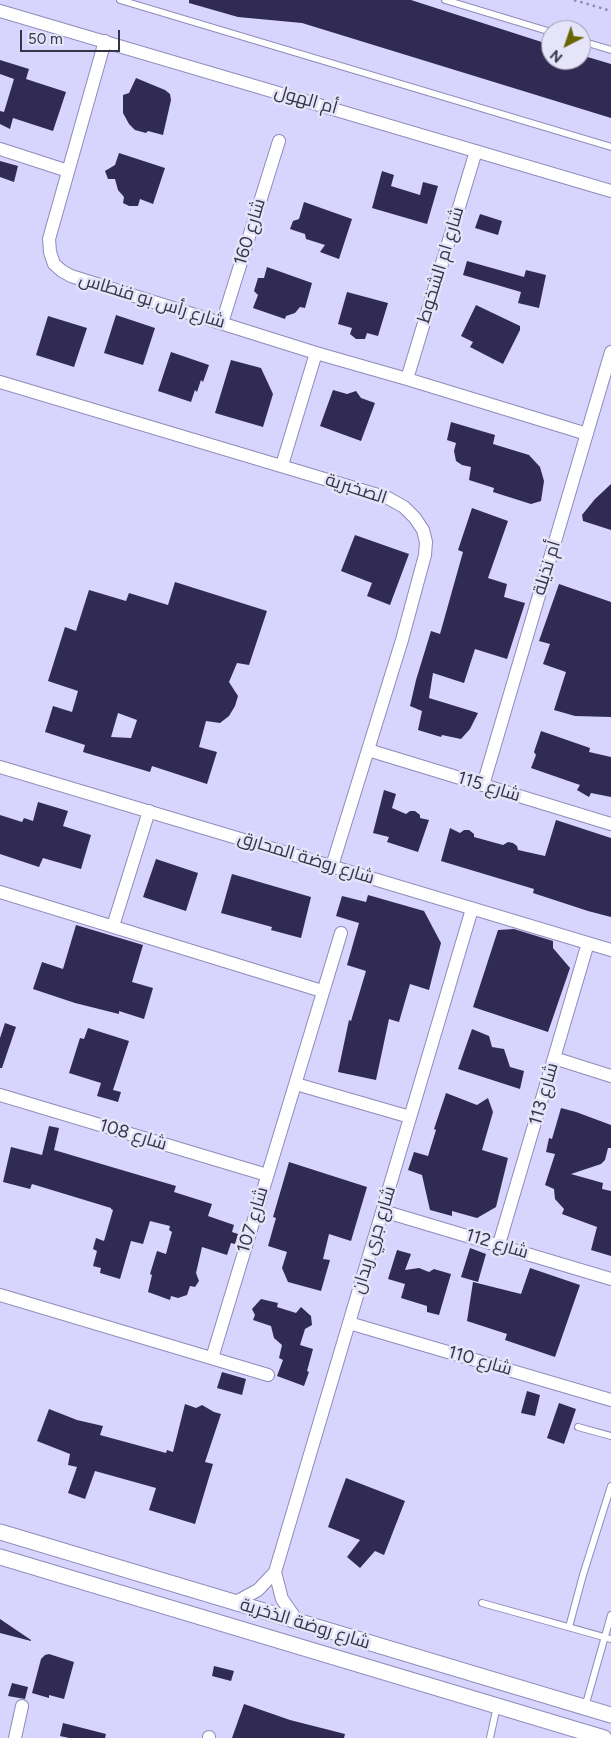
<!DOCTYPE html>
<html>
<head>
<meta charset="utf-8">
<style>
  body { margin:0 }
  #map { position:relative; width:611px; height:1738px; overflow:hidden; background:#d7d4fd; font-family:Figtree,sans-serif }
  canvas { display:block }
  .north { position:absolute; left:541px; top:20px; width:50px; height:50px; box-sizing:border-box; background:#e5e4f9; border:1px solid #9f9eb2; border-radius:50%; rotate:221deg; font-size:14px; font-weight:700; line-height:20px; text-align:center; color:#363448 }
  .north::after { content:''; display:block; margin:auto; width:18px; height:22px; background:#666500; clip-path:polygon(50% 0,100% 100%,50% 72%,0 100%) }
  .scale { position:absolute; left:20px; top:30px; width:100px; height:22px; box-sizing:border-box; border:2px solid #363448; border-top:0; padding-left:6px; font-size:15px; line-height:18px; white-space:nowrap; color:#363448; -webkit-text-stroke:4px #e5e4f9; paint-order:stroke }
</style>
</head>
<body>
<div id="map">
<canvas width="611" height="1738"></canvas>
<div class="north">N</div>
<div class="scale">50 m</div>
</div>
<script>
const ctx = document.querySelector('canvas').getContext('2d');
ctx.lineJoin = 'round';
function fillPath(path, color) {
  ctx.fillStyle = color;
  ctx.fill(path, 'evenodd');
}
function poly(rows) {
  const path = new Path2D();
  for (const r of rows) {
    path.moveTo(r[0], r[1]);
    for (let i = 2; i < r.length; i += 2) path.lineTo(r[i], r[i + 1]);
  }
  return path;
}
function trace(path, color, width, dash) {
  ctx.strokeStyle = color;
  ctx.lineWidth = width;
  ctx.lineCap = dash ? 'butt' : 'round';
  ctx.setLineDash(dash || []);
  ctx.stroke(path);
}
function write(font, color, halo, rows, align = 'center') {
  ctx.font = font + ' Figtree,Cairo,sans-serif';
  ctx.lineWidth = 5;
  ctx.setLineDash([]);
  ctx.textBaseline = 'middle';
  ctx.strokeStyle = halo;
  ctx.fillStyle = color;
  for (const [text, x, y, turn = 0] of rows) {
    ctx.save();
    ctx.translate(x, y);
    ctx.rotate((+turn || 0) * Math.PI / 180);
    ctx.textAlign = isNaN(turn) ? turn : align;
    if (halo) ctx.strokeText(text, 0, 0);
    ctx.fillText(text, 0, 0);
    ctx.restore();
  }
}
const building = poly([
  [189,0,411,0,551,45,551,60,581,60,581,55,611,64,611,118,302,23,238,17,189,3],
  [0,60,29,69,26,79,66,92,53,131,13,118,10,129,0,124,0,111,4,112,14,79,0,74],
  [136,78,165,90,170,94,171,100,163,135,148,131,146,133,135,130,129,124,123,113,123,95,129,93],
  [119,153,165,168,153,204,140,199,138,206,129,206,123,203,124,197,118,190,115,179,108,179,105,171,115,165],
  [0,161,18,166,14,182,0,177],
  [382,171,394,175,391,186,420,195,423,182,438,186,427,224,372,208],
  [304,202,352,219,339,259,320,252,325,245,306,239,305,234,290,229,293,221,299,219],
  [480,214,502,221,498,235,475,228],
  [467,261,524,277,526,270,546,275,539,308,518,303,521,292,463,275],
  [267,267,312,283,305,308,300,307,295,313,286,316,285,319,253,308,258,295,254,291,258,278,264,278],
  [347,292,388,303,378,336,367,333,365,339,356,339,350,334,352,328,338,324],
  [476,305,520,326,520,330,503,364,470,347,473,342,461,336],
  [116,315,155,328,143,365,104,353],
  [48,316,87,328,74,367,36,355],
  [171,352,209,365,203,382,201,380,197,392,195,390,191,402,158,391],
  [231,360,261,368,273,394,263,427,215,413],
  [333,390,347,394,356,391,361,398,375,403,361,441,320,426],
  [451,422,495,435,493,444,529,455,540,467,544,481,541,501,531,504,493,492,494,488,469,480,471,467,462,465,456,461,454,451,456,443,447,440],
  [611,484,611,530,583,521,582,515,595,499],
  [472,508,508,521,488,578,507,584,504,597,525,603,507,659,475,649,464,683,433,673,429,698,478,713,470,729,461,739,442,735,441,737,418,730,422,711,410,706,416,680,431,631,440,634,463,552,458,550],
  [355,535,409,554,390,605,367,596,372,583,341,571],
  [175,582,267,611,249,665,237,663,229,682,238,696,235,706,229,716,220,723,206,721,199,747,217,752,207,784,152,766,150,772,83,752,85,745,45,732,53,706,72,712,78,691,48,681,65,627,76,631,89,590,126,601,129,593,168,605],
  [118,713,137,720,131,738,111,737],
  [559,584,611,602,611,717,575,716,554,710,566,672,543,664,550,644,539,641],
  [541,731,590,748,589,752,611,757,611,797,591,793,589,797,577,790,580,785,531,768,536,755,534,752],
  [384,790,396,794,392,808,406,814,410,811,415,811,420,815,420,818,429,820,418,852,387,842,389,837,373,833],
  [38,802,68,811,63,826,91,835,81,869,43,858,39,867,0,854,0,815,22,822,24,818,33,821],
  [556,820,611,838,611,917,588,911,533,893,534,889,441,861,450,828,460,833,464,830,469,830,474,834,474,837,503,845,508,842,513,843,517,846,518,850,545,856],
  [156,859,198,873,186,911,143,897],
  [232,874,311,897,301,938,271,930,272,927,221,913],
  [368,895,424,911,441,943,429,990,410,984,399,1022,389,1019,376,1080,338,1072,349,1020,351,1021,366,971,347,965,359,923,336,916,342,896,366,902],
  [76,925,143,945,132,982,153,988,144,1019,119,1011,119,1014,75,1003,33,989,42,962,63,969],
  [514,929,553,941,553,948,570,968,548,1032,473,1007,498,930],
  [5,1023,16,1027,2,1068,0,1068,0,1038],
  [88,1028,129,1041,113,1090,121,1092,118,1102,97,1096,101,1083,69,1073,80,1038,84,1039],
  [472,1029,489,1036,492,1047,504,1049,510,1067,524,1071,520,1089,458,1069],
  [446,1093,477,1105,488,1098,493,1112,482,1150,508,1158,496,1207,477,1218,452,1211,452,1216,430,1210,422,1175,408,1170,414,1152,428,1156,436,1130,434,1129],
  [561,1108,576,1112,611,1125,611,1148,608,1148,605,1160,601,1164,571,1174,603,1183,602,1189,611,1191,611,1256,591,1250,597,1227,562,1214,564,1209,555,1199,554,1189,545,1185,555,1154,546,1152,549,1138,552,1139],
  [49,1126,59,1128,54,1150,176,1186,174,1192,212,1204,208,1216,234,1225,232,1232,238,1234,235,1244,231,1243,227,1255,202,1247,196,1273,199,1281,195,1287,190,1286,187,1295,178,1298,171,1296,170,1300,148,1292,152,1275,150,1274,157,1251,166,1254,172,1232,169,1230,170,1226,150,1221,143,1244,131,1241,120,1279,100,1273,101,1268,93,1266,97,1251,93,1249,96,1238,104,1241,113,1210,111,1209,111,1208,32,1184,30,1189,3,1182,11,1147,42,1155],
  [289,1162,367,1187,351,1241,329,1234,323,1259,330,1260,321,1291,288,1282,282,1268,287,1252,268,1246,276,1218,273,1217],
  [470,1248,486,1254,478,1282,461,1277],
  [397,1250,411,1254,405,1270,419,1268,429,1272,434,1269,451,1274,439,1315,427,1312,427,1306,401,1298,405,1284,388,1279],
  [530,1268,580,1285,555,1357,505,1340,507,1334,467,1321,473,1282,521,1294],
  [261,1299,278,1303,277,1307,296,1313,301,1307,311,1316,312,1325,305,1329,300,1345,313,1349,307,1371,309,1372,304,1386,277,1376,283,1360,279,1358,282,1345,274,1338,271,1326,253,1320,255,1315,252,1309],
  [222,1372,246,1379,242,1395,217,1388],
  [527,1391,540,1395,535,1416,521,1413],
  [559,1403,576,1409,564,1444,547,1438],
  [185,1404,196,1408,202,1405,214,1412,221,1414,205,1462,213,1464,195,1524,149,1510,156,1488,95,1471,85,1499,68,1493,77,1467,68,1465,70,1454,37,1441,49,1409,77,1420,103,1426,100,1435,166,1453,167,1450,173,1452],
  [346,1478,405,1501,384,1555,375,1551,360,1568,347,1557,360,1540,328,1527],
  [0,1619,31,1640,31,1641,0,1633],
  [49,1654,74,1662,64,1699,49,1695,49,1698,32,1693,41,1659,45,1655],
  [214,1666,234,1671,231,1681,212,1676],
  [12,1683,28,1687,25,1699,8,1696],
  [244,1704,290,1720,345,1734,344,1738,232,1738],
  [63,1723,106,1734,105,1738,69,1738,60,1736]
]);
const path = poly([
  [574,0,611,11]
]);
const service = poly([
  [120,0,611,147],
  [445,0,551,32],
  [581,41,611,50],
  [578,1427,611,1436],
  [482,1603,611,1639],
  [569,1627,583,1575,611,1486],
  [585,1707,611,1615],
  [490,1738,497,1706]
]);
const minor = poly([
  [0,11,611,191],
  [105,41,49,239,50,252,54,264,62,271,71,276,316,353,407,379,587,434],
  [0,149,68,171],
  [222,323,279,141],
  [407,379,476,151],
  [0,382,388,498,404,507,415,518,423,530,426,542,425,555,402,640,332,866],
  [282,465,316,353],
  [368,750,611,824],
  [0,767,611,950],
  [483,785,611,352],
  [0,892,322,991],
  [113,926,149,811],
  [554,1058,611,1076],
  [296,1084,410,1117],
  [0,1095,267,1175],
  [383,1211,611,1279],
  [499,1244,588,943],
  [0,1295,268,1375],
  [349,1323,611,1400],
  [212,1358,341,933],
  [275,1572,282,1599,298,1622],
  [236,1602,258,1590,275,1572,472,909],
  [15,1738,22,1706],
  [209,1738,209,1737]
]);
const tertiary = poly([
  [0,1532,611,1715],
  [0,1557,604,1738]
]);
const streetNames = [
  ["أم الهول",306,100,16],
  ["شارع 160",250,232,-73],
  ["شارع ام الشخوط",441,265,-73],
  ["شارع رأس بو فنطاس",152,301,17],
  ["الصخبرية",356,489,18],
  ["أم نذيلة",547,568,-73],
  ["شارع 115",489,787,17],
  ["شارع روضة المحارق",306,858,17],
  ["شارع 113",544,1094,-74],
  ["شارع 108",133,1135,17],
  ["شارع 107",253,1220,-73],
  ["شارع جري ربدان",374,1240,-73],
  ["شارع 112",497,1244,17],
  ["شارع 110",480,1361,16],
  ["شارع روضة الذخرية",305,1624,17]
];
fillPath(building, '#312b53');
trace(service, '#8f8aba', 8);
trace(minor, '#8f8aba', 14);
trace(tertiary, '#8f8aba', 17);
trace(path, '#8f8dac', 2.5, [2.5, 4]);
trace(service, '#fff', 6);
trace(minor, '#fff', 12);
trace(tertiary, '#fff', 15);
write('18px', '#363448', '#e5e4f9', streetNames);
</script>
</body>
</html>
